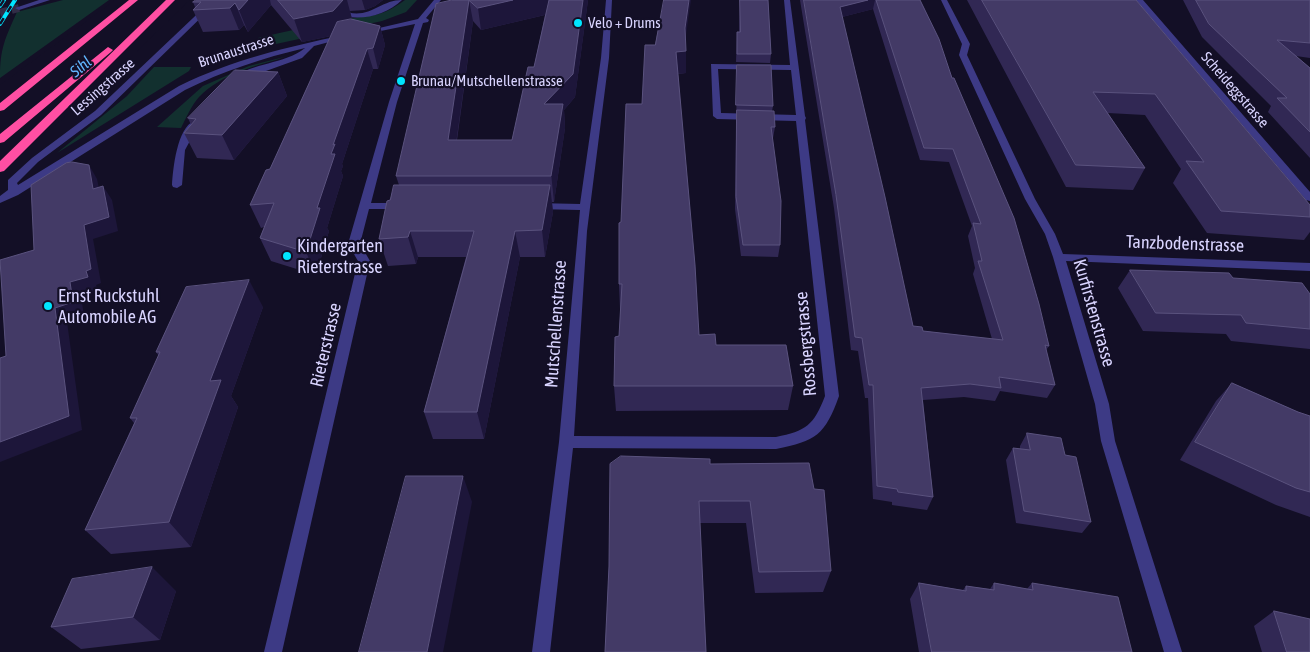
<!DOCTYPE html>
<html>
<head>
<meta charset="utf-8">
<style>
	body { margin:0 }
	canvas { display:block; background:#130f26 }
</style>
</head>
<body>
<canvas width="1310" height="652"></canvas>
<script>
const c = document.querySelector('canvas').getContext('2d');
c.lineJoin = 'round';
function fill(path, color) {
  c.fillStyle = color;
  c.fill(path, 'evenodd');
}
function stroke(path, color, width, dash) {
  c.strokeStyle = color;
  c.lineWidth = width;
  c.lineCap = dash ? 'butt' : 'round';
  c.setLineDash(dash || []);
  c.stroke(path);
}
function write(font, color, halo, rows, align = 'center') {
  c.font = font + ' "Asap Condensed",sans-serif';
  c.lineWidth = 4.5;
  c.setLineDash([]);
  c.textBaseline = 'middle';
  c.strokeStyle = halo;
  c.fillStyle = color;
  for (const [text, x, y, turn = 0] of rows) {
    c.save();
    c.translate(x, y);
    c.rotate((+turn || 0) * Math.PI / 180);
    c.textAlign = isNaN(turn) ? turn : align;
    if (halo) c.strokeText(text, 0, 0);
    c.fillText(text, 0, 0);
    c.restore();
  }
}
fill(new Path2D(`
	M63,0H109L0,78C0,48 5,39 17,12Z
	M405,0H417L406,12L382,21L262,47L258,38C285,32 313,25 341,20C370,14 378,20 405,0Z
	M288,56C257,66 222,73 199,97C191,106 186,118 181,128L157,127L203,86L249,66Z
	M154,67H191L189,71L57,153L127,96Z`), '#12302f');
fill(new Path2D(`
	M115,0H190L97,90L22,153L0,165V85Z`), '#130f26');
stroke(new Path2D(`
	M0,13L19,8`), '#312d47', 8, [8, 4]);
fill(new Path2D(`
	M39,0H50L19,10L15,8Z
	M212,0H219L101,115L38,162L17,183L18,185L179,86C232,60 287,47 344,35L348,37L314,46L302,58L241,80L234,78C252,62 284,65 305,48C263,58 223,71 185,90L18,195L0,203V196L8,190V180L32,158L95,111Z
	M339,0H346L339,7V9C368,23 378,0 402,0C384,17 355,23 332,12L331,6Z
	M434,0H441L426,18L429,20L428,22L423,23L397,102L371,203H402L407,206L402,209H369L360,244L370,261L282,652H264L358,261L348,244L389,102L415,24L366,34L362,32L418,19Z
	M606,0H612L609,58L587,231L574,436L776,437C806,431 814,425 825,396L796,121L717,119L713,116L711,64L790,65L784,0H790L805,116L806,118L805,120L839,396C825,435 816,441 776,449L573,448L550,652H532L559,442L580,210L535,209L530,206L535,203L580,204L601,58ZM718,69L791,70L796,115L721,113Z
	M941,0H947L970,44L967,55L1035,199L1055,234L1063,254L1310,263V271L1066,261L1109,404L1115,441L1182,652H1164L1101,441L1095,404L1053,257L1045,234L1025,199L959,55L962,44Z
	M1136,0H1143L1310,192V201L1306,200Z
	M194,121L199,124L185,150L182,185L177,188L173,187L172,185C173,169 177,128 194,121Z`), '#3d3a85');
fill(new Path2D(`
	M129,0H138L4,110L0,111V103Z
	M166,0H175L4,171L0,172V161Z
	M108,47L113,50L111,52L4,142L0,143V134Z`), '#ff4fa3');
const rail = new Path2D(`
	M0,6L4,0
	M0,24L15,0`);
stroke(rail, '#00e5ff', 4);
stroke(rail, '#130f26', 2.5, [7]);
fill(new Path2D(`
	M196,0H383L375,6L365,10L350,11L352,19L380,26L385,45L378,69H373L342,164L343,166L341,171L343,176L327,228L329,231L316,275L271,261L260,238L264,227L261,228L250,205L270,169L331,36L302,42L271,5L248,32L244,25L239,30L203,32L193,10L195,7L193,2Z
	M452,0H588L575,97L564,110L565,128L554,202H552L553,212L545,257H520L484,439H433L424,412L466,257H418L416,264L388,266L379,239L390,200L399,185L396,176ZM545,15L534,67L512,140H457L473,21L481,30Z
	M740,0H768L771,54L770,63L736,62L737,32H739Z
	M800,0H920L952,78L1049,346L1046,350L1055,385L1047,398L1000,391L995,401L964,397L923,400L933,497L927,510L892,505V502L873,499L868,398H865L858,351L851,350L834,208ZM873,9L920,160L949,162L972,226L968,236L975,268L973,274L992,339L923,331L913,326L842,17Z
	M967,0H1136L1310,205V232L1304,240L1207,233L1173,183L1181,169L1145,115L1108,113L1145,168L1133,190L1066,187Z
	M1183,0H1310V58L1296,56L1310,68V158L1268,112L1271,106L1202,37Z
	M655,45L686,73L678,74L699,335L716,345L793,386L788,410L616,411L614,386L619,336L621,309H620L619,284L621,222L642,104Z
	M737,65L773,106L772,111L775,127L773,138H772L780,245L778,257L741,256L735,209Z
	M278,72L287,96L234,160L197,158L184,133L191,125L188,118Z
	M1130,270L1233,278L1310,294V349L1231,341L1226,334L1143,331L1118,288Z
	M263,307L231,396L238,407L191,547L111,554L85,530L134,423L130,418L159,356L156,352Z
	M1232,383L1298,412L1310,416V517L1276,505L1180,460L1216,401Z
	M1027,433L1065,455L1091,522L1082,533L1016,523L1006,460L1013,448L1020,449V446Z
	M710,464L831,571L823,592L755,593L746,523H700L605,652Z
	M919,583L963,590L966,586L990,589L994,583L1027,589L1032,583L1132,652H919L910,599Z
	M176,591L160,640L81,649L51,627Z
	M1274,611L1310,652H1262L1254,626Z`), '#312854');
fill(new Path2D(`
	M248,0H270L271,5L248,32L239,10Z
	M343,0H347L352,19L340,34L302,42L294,19Z
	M362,0H383L375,6L365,10Z
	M469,0L473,21L453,165L448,140Z
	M513,0H551L553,13L481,30L478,8Z
	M583,0H588L575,97L564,110L565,128L554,202L544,104Z
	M689,0H691L684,49L685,28Z
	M868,0H875L873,9L838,18L840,7Z
	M235,3L244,25L239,30L230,8Z
	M380,26L385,45L378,69L373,48Z
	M367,49L373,69L342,164L343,166L341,171L343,176L327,228L329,231L316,275L306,252L333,145Z
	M686,51V73L676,74V52Z
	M278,72L287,96L234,160L222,135Z
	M89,165L97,179L102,203L93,189Z
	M550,185L553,212L545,257L542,230Z
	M103,186L112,200L118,231L93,239L101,283L96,285L98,291L81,296L84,316L67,322L82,430L0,462V442L55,308L70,282L86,271L84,225Z
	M410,231L418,257L416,264L408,237Z
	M515,231L520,257L484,439L477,412Z
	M249,280L263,307L231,396L238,407L191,547L169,522L210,381Z
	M463,476L472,502L443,652H427Z
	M152,567L176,591L160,640L133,617Z`), '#1d163a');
const building = new Path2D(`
	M196,0H248L239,10L235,3L230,8L193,10L201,2H193Z
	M278,0H343L333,11L294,19Z
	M452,0H469L448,140H512L528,67H534L549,0H583L573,74L544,104H563L551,176H396L436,4Z
	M469,0H513L478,8Z
	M664,0H689L685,28L686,51L676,52L695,265L699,335L715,334L716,345H786L793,386H614L615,337L619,336L622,284H619V223L621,222L626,104H642L645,45H655Z
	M740,0H768L771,54H737V32H740Z
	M804,0H868L840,7L885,197L913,326L922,327L923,331L1003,340L978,261H982L973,223L981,224L953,149L924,148L876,0H920L939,39L952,78H954L1014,218L1039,304L1049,346L1045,345L1055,385L999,377L1001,388L970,384L921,388L933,497L898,492L897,489L877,486L873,385H869L862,338L855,337L836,195Z
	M982,0H1136L1310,205V217L1221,211L1186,161L1204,162L1155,94L1093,92L1145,168L1076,165Z
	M1196,0H1310V43L1277,40L1310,68V132L1277,98H1287L1209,24Z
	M351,19L380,26L373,48L367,49L333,145L335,144L331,154H335L317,208H320L306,252L260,238L274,203L250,205L266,170L270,169L337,22Z
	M737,65H771L773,106L736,105Z
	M235,70L278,72L222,135L184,133L196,119L188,118Z
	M737,110L774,111L775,127H771L781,201L780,245H743L736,197Z
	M72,162L89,165L93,189L103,186L109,217L84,225L91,269L86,271L88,277L70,282L73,302L55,308L69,416L0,442V358L6,356L0,260L34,250L31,185L66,163Z
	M394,185H550L542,230L515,231L477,412H424L474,231H410L408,237L379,239L387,201L390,200Z
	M1130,270L1229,273L1233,278L1302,283L1310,294V329L1246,323L1241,315L1156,313Z
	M249,280L210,381L221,380L169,522L85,530L137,418H130L160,352H156L186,287Z
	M1232,383L1298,412L1310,416V492L1296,488L1195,442Z
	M1027,433L1061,438L1065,455L1076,457L1091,522L1024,511L1013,448L1030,450Z
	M621,456L710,459V464L809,463L814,489L824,490L831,571L759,572L750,501H699L706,652H605L609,566L610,464Z
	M406,476H463L427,652H359Z
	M152,567L133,617L51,627L72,579Z
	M919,583L966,591V586L994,590V583L1033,590L1032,583L1118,597L1132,652H932Z
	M1274,611L1310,619V652H1287Z`);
fill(building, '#433a66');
stroke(building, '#5a527e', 1);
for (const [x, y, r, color] of [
	[578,23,5,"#00e5ff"],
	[401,81,5,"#00e5ff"],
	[287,256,5,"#00e5ff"],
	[48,306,5,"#00e5ff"]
]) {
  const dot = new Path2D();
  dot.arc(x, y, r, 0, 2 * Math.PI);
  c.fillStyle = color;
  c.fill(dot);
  stroke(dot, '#130f26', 2);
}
write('15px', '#d9d4ff', '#130f26', [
	["Velo + Drums",588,23],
	["Brunau/Mutschellenstrasse",411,81]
], 'left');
write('15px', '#d9d4ff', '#130f26', [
	["Brunaustrasse",236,51,-18],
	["Lessingstrasse",103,87,-41],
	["Scheideggstrasse",1235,90,49]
]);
write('italic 16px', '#62b6ff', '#130f26', [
	["Sihl",81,67,-39]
]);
write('18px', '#d9d4ff', '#130f26', [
	["Tanzbodenstrasse",1185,244,2],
	["Kurfirstenstrasse",1094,313,74],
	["Mutschellenstrasse",556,324,-86],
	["Rossbergstrasse",806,344,-95],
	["Rieterstrasse",326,345,-77]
]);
write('18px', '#d9d4ff', '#130f26', [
	["Kindergarten",297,246],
	["Rieterstrasse",297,267],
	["Ernst Ruckstuhl",58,296],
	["Automobile AG",58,317]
], 'left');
</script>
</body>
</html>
